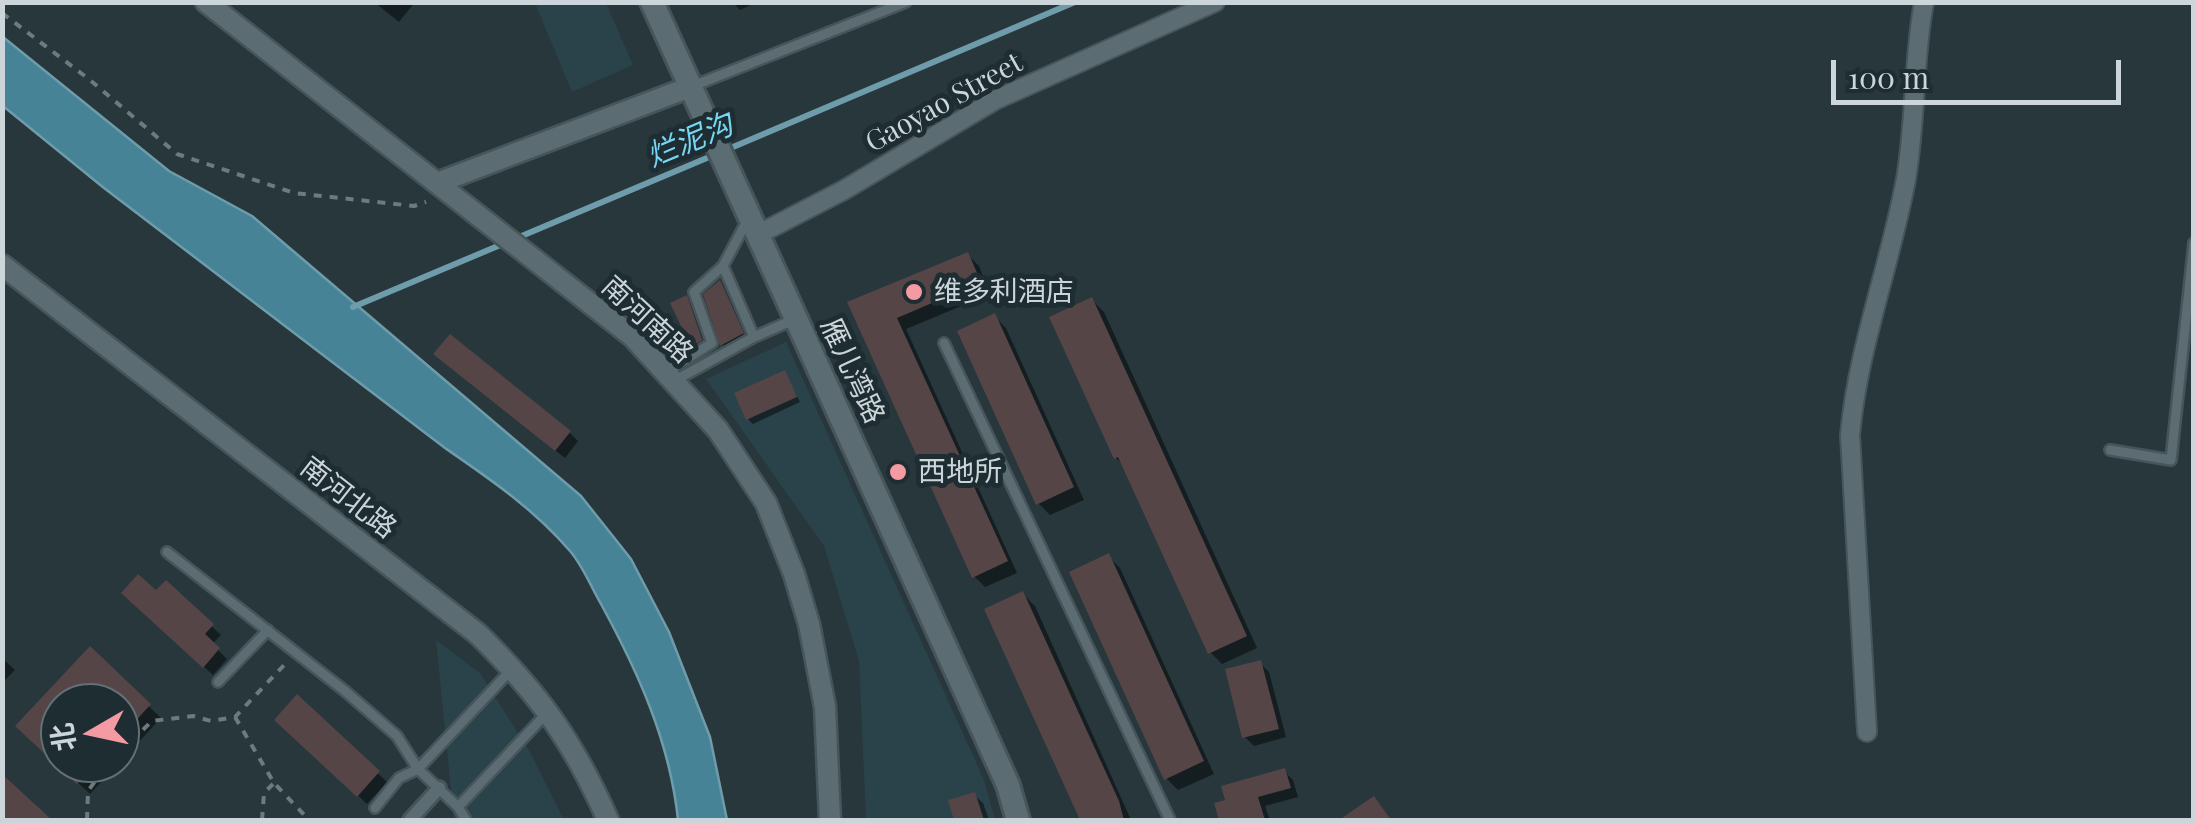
<!DOCTYPE html>
<html>
<head>
<meta charset="utf-8">
<style>
	body { margin:0 }
	#map { position:relative; width:2196px; height:823px; overflow:hidden; background:#27373c; font-family:"Playfair Display","Noto Sans SC",serif }
	canvas { display:block }
	.frame { position:absolute; inset:0; border:5px solid #ccd5d9; pointer-events:none }
	.north { position:absolute; left:40px; top:683px; width:100px; height:100px; box-sizing:border-box; background:#1d2d32; border:2px solid #637075; border-radius:50%; rotate:261deg; font-size:28px; font-weight:700; line-height:40px; text-align:center; color:#ccd5d9 }
	.north::after { content:''; display:block; margin:auto; width:35px; height:45px; background:#f49aa3; clip-path:polygon(50% 0,100% 100%,50% 72%,0 100%) }
	.scale { position:absolute; left:1831px; top:60px; width:290px; height:45px; box-sizing:border-box; border:5px solid #ccd5d9; border-top:0; padding-left:12px; font-size:30px; line-height:35px; white-space:nowrap; color:#ccd5d9; -webkit-text-stroke:8px #1d2d32; paint-order:stroke }
</style>
</head>
<body>
<div id="map">
<canvas width="2196" height="823"></canvas>
<div class="frame"></div>
<div class="north">北</div>
<div class="scale">100 m</div>
</div>
<script>
const c = document.querySelector('canvas').getContext('2d');
c.lineJoin = 'round';
function fill(path, color) {
  c.fillStyle = color;
  c.fill(path, 'evenodd');
}
function stroke(path, color, width, dash) {
  c.strokeStyle = color;
  c.lineWidth = width;
  c.lineCap = dash ? 'butt' : 'round';
  c.setLineDash(dash || []);
  c.stroke(path);
}
function write(font, color, halo, rows, align = 'center') {
  c.font = font + ' "Playfair Display","Noto Sans SC",serif';
  c.lineWidth = 10;
  c.setLineDash([]);
  c.textBaseline = 'middle';
  c.strokeStyle = halo;
  c.fillStyle = color;
  for (const [text, x, y, turn = 0] of rows) {
    c.save();
    c.translate(x, y);
    c.rotate((+turn || 0) * Math.PI / 180);
    c.textAlign = isNaN(turn) ? turn : align;
    if (halo) c.strokeText(text, 0, 0);
    c.fillText(text, 0, 0);
    c.restore();
  }
}
fill(new Path2D(`
	M535,3H606L633,65L572,92Z
	M786,342L984,780L995,820H866L859,661L824,546L706,379Z
	M436,640L480,673L529,750L564,820H454Z`), '#2a424a');
const water = new Path2D(`
	M3,37L169,171L252,216L581,496L631,559L669,632L710,737L727,820H678C670,742 638,672 601,604C591,587 583,566 570,551C534,509 490,479 445,448L104,188L3,106Z`);
fill(water, '#468397');
stroke(water, '#6e9cab', 2.5);
fill(new Path2D(`
	M374,2H415L399,22Z
	M732,2H757L740,10Z
	M968,255L979,266L990,294L906,329L1017,573L985,587L974,576L850,303Z
	M722,285L744,336L724,346L722,344Z
	M1092,300L1104,312L1257,648L1222,664L1210,652L1126,467L1116,458Z
	M994,316L1006,328L1084,500L1050,515L1038,503Z
	M445,363L569,432L578,441L565,458Z
	M784,373L800,402L753,424L748,419Z
	M1108,556L1120,568L1214,774L1178,790L1166,778Z
	M166,584L221,635L212,644L227,659L213,675L133,602L157,594Z
	M1023,594L1035,606L1131,820H1083L987,610Z
	M90,650L161,718L120,762V703H60V763H119L90,794L18,726Z
	M2,658L15,670L2,683Z
	M1260,663L1269,672L1286,737L1254,746L1245,737Z
	M298,698L387,782L367,804L278,719Z
	M1284,771L1293,780L1298,797L1265,806L1270,820H1221L1217,805Z
	M974,795L983,803L989,820H957L951,802Z`), '#0007');
stroke(new Path2D(`
	M726,150L1075,2
	M353,307L714,155`), '#6e9cab', 6);
fill(new Path2D(`
	M968,252L981,282L897,318L1008,561L972,578L847,302Z
	M720,280L744,333L720,346L703,294Z
	M687,295L702,340L691,347L670,303Z
	M1092,297L1247,636L1208,654L1118,457L1114,459L1049,317Z
	M995,313L1074,487L1036,505L957,331Z
	M450,334L571,431L555,451L433,354Z
	M785,370L797,397L746,420L734,393Z
	M1109,553L1204,761L1164,780L1069,572Z
	M138,574L156,590L166,580L214,624L205,634L220,648L203,668L121,593Z
	M1023,591L1119,801L1124,820H1080L984,609Z
	M90,646L151,704L120,738V703H60V763H96L77,784L15,726Z
	M1261,660L1279,729L1242,738L1225,669Z
	M297,694L380,771L357,797L274,720Z
	M1285,768L1291,788L1258,797L1265,820H1219L1214,803L1225,800L1221,786Z
	M2,774L52,820H2Z
	M975,792L984,820H954L948,800Z
	M1374,796L1391,820H1339Z`), '#564547');
const service = new Path2D(`
	M693,86L906,2
	M723,266L748,219
	M754,337L793,320
	M944,343L1170,820
	M666,372L712,343L694,292L723,266L754,337L674,381
	M2110,450L2171,460L2194,243
	M167,552L345,691L397,736L418,769L458,807L466,820
	M218,682L268,630
	M458,807L546,714
	M375,808L399,778L418,769L511,670`);
const pedestrian = new Path2D(`
	M410,820L439,788`);
const minor = new Path2D(`
	M757,235L844,190L995,100L1215,2
	M1867,732L1850,435C1858,347 1890,266 1906,179C1916,121 1913,61 1924,2`);
const tertiary = new Path2D(`
	M206,2L633,337L718,430L766,503L794,574L809,624L825,707L830,820
	M437,183L690,87
	M2,265L478,634C539,694 573,741 608,820`);
const secondary = new Path2D(`
	M652,2L1008,785L1018,820`);
stroke(service, '#47555a', 14);
stroke(pedestrian, '#47555a', 18);
stroke(minor, '#47555a', 22);
stroke(tertiary, '#47555a', 25);
stroke(secondary, '#47555a', 28);
stroke(new Path2D(`
	M2,13L90,80L177,154L294,193L414,206L426,202
	M235,717L274,783L309,820
	M120,752L152,721L193,716L211,721L235,717L286,663
	M87,820L88,791L108,763
	M262,820L264,793L273,784`), '#6d7a7f', 4, [8, 8]);
stroke(service, '#5b6d73', 9);
stroke(pedestrian, '#5b6d73', 12);
stroke(minor, '#5b6d73', 18);
stroke(tertiary, '#5b6d73', 20);
stroke(secondary, '#5b6d73', 22);
for (const [x, y, r, color] of [
	[914,292,10,"#f49aa3"],
	[898,472,10,"#f49aa3"]
]) {
  const dot = new Path2D();
  dot.arc(x, y, r, 0, 2 * Math.PI);
  c.fillStyle = color;
  c.fill(dot);
  stroke(dot, '#1d2d32', 4);
}
write('28px', '#ccd5d9', '#1d2d32', [
	["Gaoyao Street",944,103,-29],
	["南河南路",647,320,43],
	["雁儿湾路",852,371,65],
	["南河北路",348,498,38]
]);
write('28px', '#ccd5d9', '#1d2d32', [
	["维多利酒店",934,292],
	["西地所",918,472]
], 'left');
write('italic 30px', '#77d6f5', '#1d2d32', [
	["烂泥沟",690,141,-23]
]);
</script>
</body>
</html>
